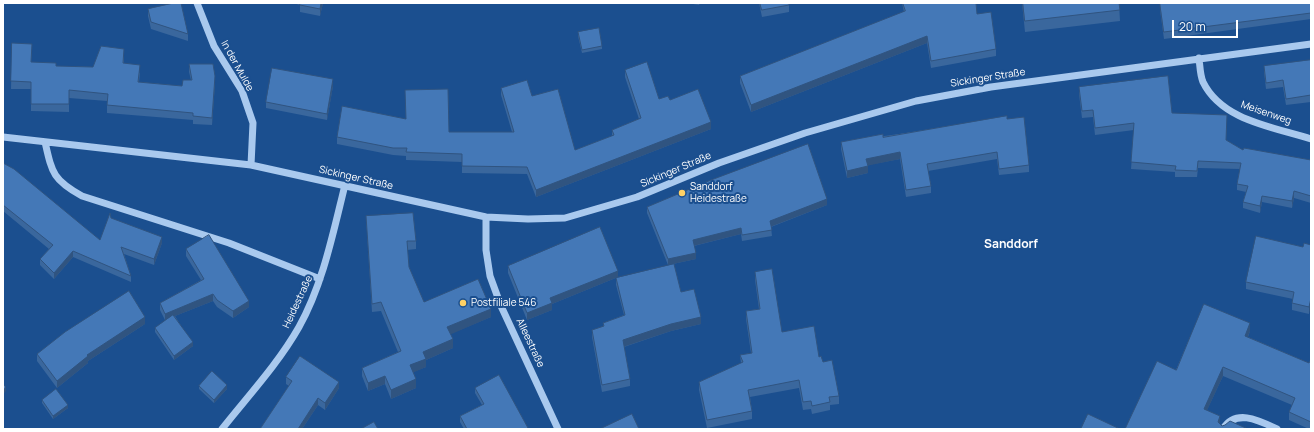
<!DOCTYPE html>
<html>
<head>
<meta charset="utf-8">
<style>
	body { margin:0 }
	#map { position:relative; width:1314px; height:432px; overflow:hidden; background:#1b4f8f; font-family:Manrope,sans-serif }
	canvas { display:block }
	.frame { position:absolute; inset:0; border:4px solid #fff; pointer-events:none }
	.scale { position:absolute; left:1172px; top:20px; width:66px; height:18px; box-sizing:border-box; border:2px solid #fff; border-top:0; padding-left:5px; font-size:12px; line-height:14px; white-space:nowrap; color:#fff; -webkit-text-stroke:3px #1b4f8f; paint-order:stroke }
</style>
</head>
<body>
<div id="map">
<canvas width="1314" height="432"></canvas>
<div class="frame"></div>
<div class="scale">20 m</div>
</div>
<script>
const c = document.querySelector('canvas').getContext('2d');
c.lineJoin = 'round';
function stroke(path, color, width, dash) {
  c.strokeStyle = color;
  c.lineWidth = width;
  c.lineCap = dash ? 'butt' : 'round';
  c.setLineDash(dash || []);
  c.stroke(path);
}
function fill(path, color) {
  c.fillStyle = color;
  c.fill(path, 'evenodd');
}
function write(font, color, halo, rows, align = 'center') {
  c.font = font + ' Manrope,sans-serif';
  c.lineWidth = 4;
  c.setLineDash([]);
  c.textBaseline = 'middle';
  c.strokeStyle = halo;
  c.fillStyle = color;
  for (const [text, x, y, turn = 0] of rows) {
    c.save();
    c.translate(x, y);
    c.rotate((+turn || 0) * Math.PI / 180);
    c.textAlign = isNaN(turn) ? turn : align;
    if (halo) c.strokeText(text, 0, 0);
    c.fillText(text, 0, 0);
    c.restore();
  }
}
stroke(new Path2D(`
	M197,3L214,46L242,91L253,123L251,165
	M1199,58C1200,66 1200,75 1203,82C1222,121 1274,127 1311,139
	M3,137L251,165L486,217L528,219L565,218L637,197L719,163L805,133L916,101L991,87L1311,44
	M45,142C52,173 53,180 82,196L229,243L320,279
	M486,217V250L490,276L501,306L558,429
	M222,429C248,396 278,364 299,327C323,284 333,233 345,185
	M1223,429C1236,408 1260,421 1277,429`), '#a9c9ee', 7);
fill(new Path2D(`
	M293,3H323L320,16L300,12V5Z
	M687,3H700L699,5Z
	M759,3H789V12L762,17Z
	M902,3H976L977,14L996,49V56L931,68L927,43L751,112L740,83V76L904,12Z
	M1022,3H1119L1120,21L1025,32Z
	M1160,3H1311V19L1164,39L1160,10Z
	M148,9L188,34V41L151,29L148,16Z
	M578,32L602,46V49L582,53L578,36Z
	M12,43L31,62L56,66L93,67L124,56V63L140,73L139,82L182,86L191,80L189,72V64L215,83L212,125L193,124V120L107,113V101L69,98V112L31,111V89H11Z
	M1311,60V102L1286,105L1283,87L1266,89L1264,72V66Z
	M625,70L659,99L670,100L711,129L536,197L527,174L462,173V162L406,160V156L393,155L337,144V137L449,132H512L501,95V88L532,96L575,150L612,136V130L639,119L625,77Z
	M333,86L327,120L266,108V102Z
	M1079,87L1172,113L1226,140L1243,150L1311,160V203L1294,198L1292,208L1262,202L1260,213L1243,208V202L1246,192L1237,190V184L1240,169L1198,168L1197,177H1175V172L1131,169L1134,130L1095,135L1093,117L1082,118L1079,94Z
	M1007,119L1029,165V172L999,175L997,159L928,171L931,186V193L906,197L900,159L868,165V173L847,178L841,149V142Z
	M3,163L100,240L111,218L162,243L154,265L124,254L131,276V282L73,257L54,279L40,265V259L49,249L3,211Z
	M827,205L771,227L772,236L742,241L741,234L694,246L696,259L668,265L647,213V207Z
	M366,216L416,241V249L407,250L409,267L424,302L491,317L450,334L453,348L426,360V367L413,372L416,388L391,399L385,384L368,391L362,376V368L398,352L381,311L372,312Z
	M1311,245L1309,314L1292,310V303L1293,299L1246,289V282L1303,247Z
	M186,249L249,307L233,318L217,307L213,301L175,316L193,346L174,360L155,332V328L166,320H165L160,310V303L201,280L186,256Z
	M508,266L618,277L552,304V310L527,320L508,273Z
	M755,272L782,332L819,357L823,362L839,396V404L830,405V410L812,414L811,409L803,410L799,388L750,397L752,411V419L707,428L699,390V382L741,363L740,355L751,353L746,319V311L759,309L755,280Z
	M616,278L681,292L701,324L671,331L624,347L630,379V386L602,392L592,337V330L603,327V323L624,315L616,285Z
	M145,324L88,361V363L57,388L37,361V354Z
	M1250,331L1248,337L1309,363L1311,359V429H1309L1289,420V412L1292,405L1223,376L1207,410L1222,426L1125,429L1176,370Z
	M286,377L339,388L325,410L318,405L302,429H260L289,386L286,384Z
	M199,386L227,389L214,403L199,389Z
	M475,388L528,429H464L460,422V416L482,405L475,393Z
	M42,400L68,408L53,419L42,403Z`), '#3a679d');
fill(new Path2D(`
	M321,3H323L320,16V9Z
	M927,36V43L751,112V105Z
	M215,76V83L212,125V118Z
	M333,79V86L327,120V114Z
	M711,122V129L536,197V190Z
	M900,152V159L866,166V159Z
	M868,166V173L847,178V171Z
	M1294,191V198L1292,208V201Z
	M1262,196V202L1260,213V206Z
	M827,199V205L770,227V221Z
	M741,228V234L693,246V240Z
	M162,237V243L154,265V259Z
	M73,251V257L54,279V273Z
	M696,253V259L668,265V259Z
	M618,271V277L552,304V310L527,320V313L550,298Z
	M213,294V301L165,320V314Z
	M1311,298V305L1309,314V307Z
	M249,301V307L233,318V311Z
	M491,309V317L447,336V327Z
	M145,317V324L88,361V363L57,388V381L87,355Z
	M701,317V324L671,331L623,347V340L671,324Z
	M1250,323V331L1245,344V336Z
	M453,339V348L426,360V367L410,374V365L423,352Z
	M193,342V346L174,360V356Z
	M1223,367V376L1204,417V409Z
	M385,376V384L368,391V383Z
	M416,379V388L391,399V390Z
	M339,382V388L325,410V403Z
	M227,385V389L214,403V400Z
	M6,387V391L3,395V391Z
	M318,398V405L302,429H298Z
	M68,405V408L53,419V416Z
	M1220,416V424L1218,422Z`), '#305480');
const building = new Path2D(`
	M174,3H181L188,34L151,22L148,9Z
	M300,3H321L320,9L300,5Z
	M760,3H789V5L762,10Z
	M903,3H976L977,14L991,12L996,49L931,61L927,36L751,105L740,76L905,11Z
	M1023,3H1119L1120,10L1025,21Z
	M1160,3H1311V13L1164,32Z
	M599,28L602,46L582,50L578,32Z
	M12,43L32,44L31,62L56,63V66L93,67L101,46L124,49L123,63L140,65L138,82L182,86L183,80H192L189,64H213L215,76L212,118L193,116V113L107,105L108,94L69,90V104H31V82L11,81Z
	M1311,60V95L1286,99L1283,80L1266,83L1264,66Z
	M647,62L659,99L668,96L670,100L698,89L711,122L536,190L527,167L462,166V154L406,152L407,148H393L337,137L342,106L406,119L405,90L448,89L449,132H514L501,88L527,80L532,96L558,89L575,150L614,135L612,130L641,118L625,70Z
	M272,68L333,79L327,114L266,102Z
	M1168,76L1172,113L1227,115L1226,140L1243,150L1244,148L1311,160V196L1294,191L1292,201L1262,196L1260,206L1243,202L1248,186L1237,184L1241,163L1198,161L1197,171L1175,170L1176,166L1131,162L1134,123L1095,128L1093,110L1082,111L1079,87Z
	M1007,116V119L1024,117L1029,165L999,169L997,152L927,164L931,186L906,190L900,152L866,159L868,166L847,171L841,142L883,134V137Z
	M808,144L827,199L770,221L772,230L742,235L741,228L693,240L696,253L668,259L647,207L711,180Z
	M3,163L14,169L100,240L110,213L111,218L162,237L154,259L121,247L131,276L73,251L54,273L40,259L53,245L3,205Z
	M413,213L416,241H407L409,267L424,302L478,279L491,309L447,327L453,339L423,352L426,359L410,365L416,379L391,390L385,376L368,383L362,368L401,351L381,302L372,304L366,216Z
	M600,227L618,271L550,298L552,303L527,313L508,266Z
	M209,235L249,301L233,311L217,300L213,294L165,314L160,303L204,279L186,249Z
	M1256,236L1303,247L1304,243L1311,245V298L1309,307L1292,303L1294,292L1246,282Z
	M674,264L681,292L694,289L701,317L671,324L623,340L630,379L602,385L592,330L604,326L603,323L625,315L616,278Z
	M772,269L782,332L814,326L819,357L821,356L823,362L832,360L839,396L829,397L830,402L812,406L811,401L803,402L799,380L748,390L752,411L707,420L699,382L743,362L740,355L752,353L746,311L760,309L755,272Z
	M129,291L145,317L87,355L88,356L57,381L37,354L65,332Z
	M1204,304L1250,323L1245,336L1309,363L1311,359V422L1289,412L1295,398L1223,367L1204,409L1220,416L1218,422L1222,426L1225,425L1230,421L1248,429H1125L1157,361L1176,370Z
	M173,315L193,342L174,356L155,328Z
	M300,356L339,382L325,403L318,398L298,429H260L292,381L286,377Z
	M212,371L227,385L214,400L199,386Z
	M499,375L528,428L525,429H467L460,416L484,404L475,388Z
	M3,384L6,387L3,391Z
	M56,389L68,405L53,416L42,400Z
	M632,414L639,429H600Z
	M1088,414L1120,429H1081Z
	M374,422L378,429H361Z`);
fill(building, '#4478b7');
stroke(building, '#305480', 1);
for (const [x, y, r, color] of [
	[682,193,4,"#ffd166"],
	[463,303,4,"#ffd166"]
]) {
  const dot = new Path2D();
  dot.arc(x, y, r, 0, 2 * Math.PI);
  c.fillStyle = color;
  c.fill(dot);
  stroke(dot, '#1b4f8f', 1.5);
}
write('10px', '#fff', '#1b4f8f', [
	["In der Mulde",237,66,61],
	["Sickinger Straße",988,78,-9],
	["Meisenweg",1266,113,19],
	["Sickinger Straße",676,170,-23],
	["Sickinger Straße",356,178,13],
	["Heidestraße",298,302,-65],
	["Alleestraße",530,343,65]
]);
write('10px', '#fff', '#1b4f8f', [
	["Sanddorf",690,187],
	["Heidestraße",690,199],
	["Postfiliale 546",471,303]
], 'left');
write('bold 12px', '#fff', '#1b4f8f', [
	["Sanddorf",1011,245]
]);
</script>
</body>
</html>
